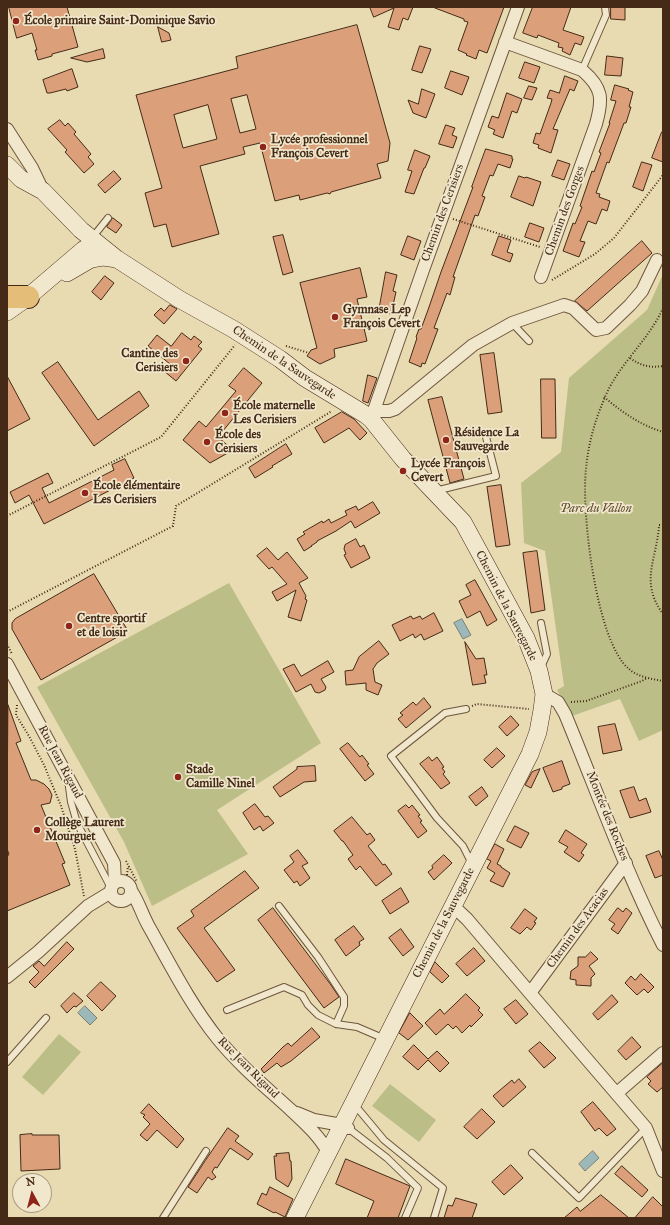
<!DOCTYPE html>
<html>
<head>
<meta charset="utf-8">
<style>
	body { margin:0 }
	#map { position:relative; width:670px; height:1225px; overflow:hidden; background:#e8dab1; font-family:"IM FELL Great Primer",serif }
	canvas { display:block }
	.frame { position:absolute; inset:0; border:8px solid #442a17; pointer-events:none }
	.north { position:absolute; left:12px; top:1173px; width:40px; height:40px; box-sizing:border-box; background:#f0e7cc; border:1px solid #ab9b84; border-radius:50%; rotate:353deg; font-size:11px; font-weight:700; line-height:16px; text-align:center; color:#442a17 }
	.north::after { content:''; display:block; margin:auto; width:14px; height:18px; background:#8f2418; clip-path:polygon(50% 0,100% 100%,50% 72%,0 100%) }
</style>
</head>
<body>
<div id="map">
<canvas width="670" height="1225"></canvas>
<div class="frame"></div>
<div class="north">N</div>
</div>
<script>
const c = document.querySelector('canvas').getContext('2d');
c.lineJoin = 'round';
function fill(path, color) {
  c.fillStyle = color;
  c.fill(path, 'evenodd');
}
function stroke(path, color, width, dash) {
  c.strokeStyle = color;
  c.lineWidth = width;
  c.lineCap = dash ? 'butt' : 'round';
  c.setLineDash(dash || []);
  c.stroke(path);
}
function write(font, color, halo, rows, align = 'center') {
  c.font = font + ' "IM FELL Great Primer",serif';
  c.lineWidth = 3.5;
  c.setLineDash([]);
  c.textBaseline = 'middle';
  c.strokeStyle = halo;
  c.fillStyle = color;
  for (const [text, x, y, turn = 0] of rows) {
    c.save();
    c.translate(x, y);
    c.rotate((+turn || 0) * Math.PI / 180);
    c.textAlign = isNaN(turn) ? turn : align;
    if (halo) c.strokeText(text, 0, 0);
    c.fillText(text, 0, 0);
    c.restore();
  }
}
fill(new Path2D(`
	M663,274V730L639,741L620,699L572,716L557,690L564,686L545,551L524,543L521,483L561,452L569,378L647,310Z
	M229,583L321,743L217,810L248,854L152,906L124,842L37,687Z
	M59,1034L81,1052L43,1095L22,1077Z
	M390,1084L436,1120L419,1142L372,1106Z`), '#bcbe88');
const water = new Path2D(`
	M462,619L471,635L463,639L454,623Z
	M85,1006L97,1018L90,1025L78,1013Z
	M593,1151L599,1158L585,1171L579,1164Z`);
fill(water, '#9cb8b8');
stroke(water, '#797f78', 1);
const building = new Path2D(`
	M9,7H67L78,47L52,54V56L38,60L35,50H37L32,33L17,38Z
	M370,7H413L408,20L403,18L399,30L388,27L394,8L374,17Z
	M436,7H504L487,53L479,50L476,59L466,55L467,54L458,50L468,22L464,21V19L435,8Z
	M533,7H571L563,30L584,37L581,45L575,43L570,55L562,51L563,48L558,47L559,43L538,35L537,38L523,33Z
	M611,7H625V20L611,19Z
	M357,25L390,143L388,161L377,164L381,178L331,192L330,194L327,193L300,200L299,195L275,201L260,143L243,147L245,154L200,166L219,234L172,247L166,224L154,227L145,193L162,188L136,95L238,68L236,57ZM247,95L256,129L240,133L231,99ZM208,105L217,139L183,148L174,115Z
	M158,27L169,33L171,40L162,42Z
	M420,46L431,49L422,73L412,70Z
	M103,49L105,58L87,62L71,58Z
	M607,56L623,58L621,76L605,75Z
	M525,62L540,67L534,83L519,78Z
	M72,69L78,87L67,91L66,89L50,93H47L43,80Z
	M451,71L469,77L462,95L445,88Z
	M565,76L578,81L574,91L570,89L553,129L558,130L551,153L538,148L539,145L533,143L536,133L540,134L551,103L552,99L547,98L550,90L559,93Z
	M615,85L629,89L628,90L633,92L629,107H631L626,123H624L609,163L607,162L596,193L600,194L599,197L610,201L607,211L602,209L596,224L588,221L580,241L585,242L579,257L563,251L573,223L575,224L582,207L580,206L592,171L594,172L601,153L599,152L610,123H609L616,101L611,100Z
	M529,86L537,88L532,100L524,98Z
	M422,89L435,94L426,118L413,113L408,100L418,104Z
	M507,93L522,99L517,113L512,111L503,138L493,134L495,130L488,127L492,116L498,118Z
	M60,120L65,126L68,123L76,132L74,134L91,154L88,157L94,164L84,173L65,152L67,150L48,129Z
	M446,125L455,128L452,135L457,137L453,148L439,144Z
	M662,132H663V162L652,158Z
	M486,149L512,156V159H513L510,168L498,164L493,176L490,175L482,196L485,197L478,216L475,215L453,277H455L450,295L447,293L434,328L438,329L425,364L422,363L421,367L409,362L417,338L416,337L419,329H421L428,310L441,272L473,187H472Z
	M415,150L430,156L425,168H424L414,194L405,192L412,171L408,170Z
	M558,160L570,164L564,180L552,176Z
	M642,162L652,165L643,191L633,187Z
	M114,171L121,179L105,193L98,185Z
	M519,176L525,178L526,177L541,182L533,206L511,197Z
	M113,218L122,225L116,233L107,227Z
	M530,223L544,228L539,242L525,237Z
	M283,235L293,272L283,275L273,237Z
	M408,236L421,241L414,260L401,255Z
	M499,236L511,240L507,252L513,254L510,262L492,255Z
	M642,241L652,253L587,311L575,301Z
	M360,268L367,297L357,299L367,341L334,349L335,357L320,364L307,356L311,350L317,348L300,283Z
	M386,272L397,275L393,291L396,292L391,314L379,311Z
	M105,276L114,283L101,300L92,292Z
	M170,305L177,309L164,324L154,315L161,308L164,311Z
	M182,333L191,340L194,336L202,342L198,346L202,349L176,381L164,371L170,364L148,346L157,335L171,346Z
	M494,353L502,412L488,414L480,355Z
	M58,362L98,420L139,391L149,406L94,446L42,373Z
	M244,368L262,383L218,437L233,450L210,463L183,440L199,421L206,427L236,391L229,386Z
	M368,375L377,378L368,403L363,401Z
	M7,376L30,419L7,431Z
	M541,379H555L556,438H542Z
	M442,397L464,479L450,483L428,400Z
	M342,412L354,419L367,433L360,440L349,428L324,443L315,428Z
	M286,444L292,454L272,466L273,467L255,478L249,468Z
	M125,459L134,478L44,524L29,495L15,503L10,492L48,473L53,483L42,488L49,503L114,470L112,465Z
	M501,485L510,545L496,547L487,487Z
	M373,502L380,513L355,528L351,521L336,531L317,541V542L311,546H312L304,551L297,539L305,534L303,532L322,521L323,523L329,519L331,523L347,515L345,511L356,506L358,510Z
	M356,539L360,547L364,545L370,558L351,568L344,555L346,554L344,549L345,545Z
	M267,548L278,560L287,552L308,578L299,583L306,596L305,599L307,600L301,621L288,617L296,590L277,601L272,592L287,584L272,567L269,569L257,556Z
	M537,551L545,610L531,613L523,553Z
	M94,574L128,631L41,680L12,629V623L15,619Z
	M475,580L497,620L487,626L480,611L467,618L459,601L471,595L466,585Z
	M434,613L443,631L424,640L421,634L415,638L413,634L400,641L392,625L411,616L413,619L420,616L422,619Z
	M379,641L389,654L377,663L373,669L375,682L382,685L378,695L366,690V683L346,685L345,671L353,670L359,657Z
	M465,642L476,659L484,658L487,675H484L486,683L473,685Z
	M328,661L334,672L321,679L326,687L325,690L319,693L315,692L311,684L296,692L283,669L294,664L301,676Z
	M424,698L431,707L406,728L398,719L403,715L400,713L413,702L416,705Z
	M8,705L21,741L16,743L31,780H36L44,784L49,789L52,795L50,803L41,805L65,863L62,864L70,885L7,911V857L9,854L7,849Z
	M511,716L519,725L507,736L499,727Z
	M615,724L622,750L603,754L598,727Z
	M348,743L360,757L362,755L369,764L367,765L374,774L365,781L340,749Z
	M497,748L505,756L492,768L484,760Z
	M429,757L432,761L437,757L444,767L442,768L445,772L443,774L450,783L441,789L420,764Z
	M562,761L570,784L562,787V789L553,792L543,768Z
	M315,766L316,781L304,782L280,797L273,787L297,769V767Z
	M540,769L531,788L525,785L532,772Z
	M482,787L488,796L476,806L469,797Z
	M634,787L639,801L646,798L651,812L630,818L620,791Z
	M255,804L265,817L268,816L274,823L263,831L260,826L254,830L243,813Z
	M406,805L409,808L412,805L420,815L418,816L422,821L420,822L427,831L418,838L398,811Z
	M352,817L367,835L370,833L375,840L368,846L383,865L385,864L392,874L376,886L360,866L356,870L348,859L353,855L343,841H342L334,831Z
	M515,826L529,833L521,848L507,841Z
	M566,830L587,844L581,853L584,855L579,862L564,852L568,847L559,842Z
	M495,844L504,849L497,864L501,866V867L510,873L503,887L490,881L495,873L487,868L491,861L487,859Z
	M298,850L308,863L302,866L310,878L300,886L297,881L294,883L284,870L294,862L290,856Z
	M659,851L663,860V875L655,878L646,856Z
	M444,855L452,863L434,880L428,872L433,868L432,866Z
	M245,871L259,888L204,928L235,970L217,982L177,928L194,916L191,911Z
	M401,888L409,902L390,914L382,901Z
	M273,908L331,985L339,997L324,1008L258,920Z
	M618,908L623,912L626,908L632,913L618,934L611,929L615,924L609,920Z
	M525,909L537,918L534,922L536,923L531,930L527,927L520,934L511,928Z
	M354,926L364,939L359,942L360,945L346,956L335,940Z
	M401,929L414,947L403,956L389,938Z
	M67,942L74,949L35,988L29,982L39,972L33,966L39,961L44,966Z
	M474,948L485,961L467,976L456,964Z
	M591,952L598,959L589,966L595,974L591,978V986L576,985V980L570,979L571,971L578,966V957H585Z
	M435,962L449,976L442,983L430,972Z
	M641,974L654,987L648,993L644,989L637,995L625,983L631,976L635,980Z
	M101,982L116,996L102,1011L87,996Z
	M74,993L83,1001L76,1007L74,1006L67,1013L61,1006Z
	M466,994L480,1008L478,1010L483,1015L471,1027L470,1025L462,1033L456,1026L453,1029L448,1024L436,1035L425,1023L440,1009L444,1014Z
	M612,995L618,1002L598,1020L593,1014Z
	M516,1000L528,1014L516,1024L504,1009Z
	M410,1013L423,1026L408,1040L399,1033Z
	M312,1028L320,1037L291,1061L281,1067L277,1063L264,1073L261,1069L283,1047L288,1043L291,1046Z
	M632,1037L641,1047L626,1060L618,1051Z
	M540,1042L556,1058L544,1068L529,1051Z
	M414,1045L428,1059L437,1051L449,1063L440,1072L428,1060L418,1070L403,1057Z
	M663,1063V1087L657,1092L648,1084L651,1081L647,1077Z
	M519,1079L526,1087L503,1107L493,1096L512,1080L514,1083Z
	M593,1102L616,1129L607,1136L599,1128L595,1131L581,1112Z
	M149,1104L184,1139L177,1148L157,1130L147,1141L140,1135L150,1124L143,1117L145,1115L141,1113Z
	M482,1109L495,1122L477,1139L464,1127Z
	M228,1128L239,1136L235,1141L253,1154L248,1160L230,1148L217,1168L215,1167L212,1172L216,1177L212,1180L208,1177L197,1193L188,1187L205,1161Z
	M32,1134V1135H59L60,1169L21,1171L20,1135Z
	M289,1153L290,1161H291L292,1179L288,1187L276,1179L274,1156H277L276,1154Z
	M346,1159L410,1186L398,1218H367L374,1201L336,1184Z
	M511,1165L523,1178L504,1195L492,1182Z
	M622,1166L648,1190L642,1197L615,1174Z
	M270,1187L293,1199L285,1217L275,1212L274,1213L257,1204L262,1193L266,1195Z
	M601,1195L629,1218H564L577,1207L580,1211Z
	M653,1197L663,1207V1218H635Z
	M456,1198L477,1204L472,1218H444L448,1205L452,1206Z`);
fill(building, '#dba07a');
stroke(building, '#442a17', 1);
const lane = new Path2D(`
	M582,70L606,15L605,7
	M92,238L108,218
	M512,323L529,341
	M435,491L496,476L485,433
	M541,667L547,654L541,623
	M466,709L445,713L391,756L437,818L463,846L471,862
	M69,787L71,802L77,823L111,888
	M279,906L318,957L344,997V1006L336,1024
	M227,1010L284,987L302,995L308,1005L318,1015L336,1024L357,1027L385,1039
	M7,1062L46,1018
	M352,1107L359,1110L384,1140L443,1188L434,1218
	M348,1128L387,1158L418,1188L405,1218
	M532,1153L579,1198L646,1128
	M163,1218L206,1151`);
const street = new Path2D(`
	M505,42L582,70C603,88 603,99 596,124L541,277
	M7,129L32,168L43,191
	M374,411H389L395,409L473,345L512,323L564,305L573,308L596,330L606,328L630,305L642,291L657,260
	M371,419L423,270L518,7
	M7,664L114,863L115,883
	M544,694L558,702L565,714C597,791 625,871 663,945
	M111 891a10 10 0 1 1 20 0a10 10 0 1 1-20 0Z
	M132,892C139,903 142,914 148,925C170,964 190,1004 218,1039C240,1066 267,1088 292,1111C306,1124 319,1136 328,1152
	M453,906L467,919L530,993L646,1128L663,1171
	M7,977L38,952L88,906L111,892
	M530,993L626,863
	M617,1093L663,1053
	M297,1113L314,1120L342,1125L348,1128`);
const secondary = new Path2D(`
	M7,165L21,179L43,191L81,230L117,259L179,299L233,329L280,359L305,378L366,415L371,419L403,459L463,522L526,638L539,671L544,694L542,710L538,732L530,754C451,908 373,1063 295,1218
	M67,273L91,259L103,257L117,259
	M7,312L28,297L83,250L95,242`);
const highway = new Path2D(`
	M7,297H28`);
stroke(lane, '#6d563e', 8);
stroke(street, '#6d563e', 14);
stroke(secondary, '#442a17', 18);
stroke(highway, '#442a17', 24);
stroke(new Path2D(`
	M453,219L540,247
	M552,280L595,254L614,238L663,175
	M663,308C648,342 616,366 603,402C594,423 588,446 586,469C581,511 596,642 629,669C638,677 652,679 663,681
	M286,346L309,353
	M630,358C641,366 650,368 663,366
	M604,397C622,412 640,425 663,432
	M7,516L161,437L235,345
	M663,525H659C657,560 639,581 663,614
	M7,612L173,526L176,506L332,411
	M7,644L12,654
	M571,702L586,701L642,681L647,678
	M17,705L16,715L29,736L44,765L61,806L75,849L84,896
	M472,706L477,704L529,709
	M126,861L137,882
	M127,875L128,866`), '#442a17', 2, [1, 2]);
stroke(lane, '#f0e7cc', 6);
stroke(street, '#f0e7cc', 12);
stroke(secondary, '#f0e7cc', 17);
stroke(highway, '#e4bd78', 22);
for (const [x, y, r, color] of [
	[16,21,4,"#8f2418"],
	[263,147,4,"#8f2418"],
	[335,317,4,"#8f2418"],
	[186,361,4,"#8f2418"],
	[225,413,4,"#8f2418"],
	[446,440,4,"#8f2418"],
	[207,442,4,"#8f2418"],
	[403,471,4,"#8f2418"],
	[85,493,4,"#8f2418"],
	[69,626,4,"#8f2418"],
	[178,777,4,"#8f2418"],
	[37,830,4,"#8f2418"]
]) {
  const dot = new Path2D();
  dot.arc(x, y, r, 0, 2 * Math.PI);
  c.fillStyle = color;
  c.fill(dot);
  stroke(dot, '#f0e7cc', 1.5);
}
write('bold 12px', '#442a17', '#f0e7cc', [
	["École primaire Saint-Dominique Savio",24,21],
	["Lycée professionnel",271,140],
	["François Cevert",271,154],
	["Gymnase Lep",343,310],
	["François Cevert",343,324],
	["Cantine des",178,354,"right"],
	["Cerisiers",178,368,"right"],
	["École maternelle",233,406],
	["Les Cerisiers",233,420],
	["Résidence La",454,433],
	["Sauvegarde",454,447],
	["École des",215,435],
	["Cerisiers",215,449],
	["Lycée François",411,464],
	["Cevert",411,478],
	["École élémentaire",93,486],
	["Les Cerisiers",93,500],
	["Centre sportif",77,619],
	["et de loisir",77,633],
	["Stade",186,770],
	["Camille Ninel",186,784],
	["Collège Laurent",45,823],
	["Mourguet",45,837]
], 'left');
write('12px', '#442a17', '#f0e7cc', [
	["Chemin des Gorges",565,211,-70],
	["Chemin des Cerisiers",443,213,-70],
	["Chemin de la Sauvegarde",284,363,34],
	["Chemin de la Sauvegarde",506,606,63],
	["Rue Jean Rigaud",60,762,62],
	["Montée des Roches",607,816,68],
	["Chemin de la Sauvegarde",444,923,-63],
	["Chemin des Acacias",578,928,-54],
	["Rue Jean Rigaud",248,1068,45]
]);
write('italic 12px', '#5c482e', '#f0e7cc', [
	["Parc du Vallon",596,509]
]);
</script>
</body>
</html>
